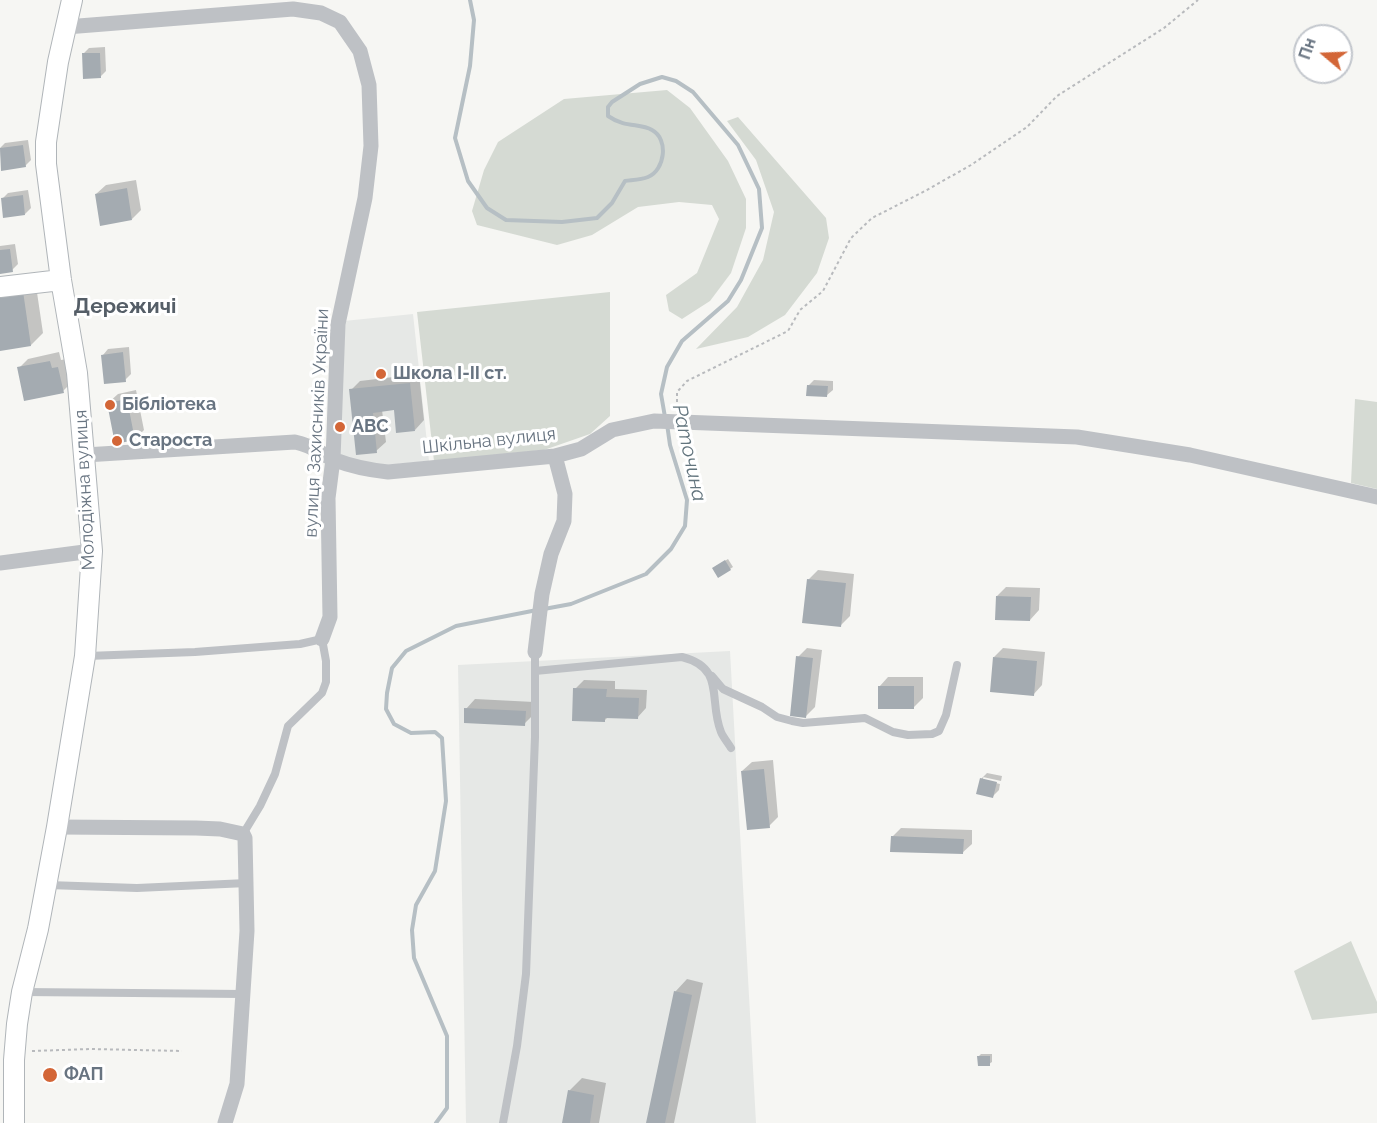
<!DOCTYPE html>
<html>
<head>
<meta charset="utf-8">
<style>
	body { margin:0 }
	#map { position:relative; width:1377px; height:1123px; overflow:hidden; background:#f6f6f3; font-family:Raleway,sans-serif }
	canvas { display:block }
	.north { position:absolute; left:1293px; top:24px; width:60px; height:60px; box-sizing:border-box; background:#fff; border:2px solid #c3c7cd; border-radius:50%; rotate:289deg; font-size:16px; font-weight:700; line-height:24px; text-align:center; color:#687481 }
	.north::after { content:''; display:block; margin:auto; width:21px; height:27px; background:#d36637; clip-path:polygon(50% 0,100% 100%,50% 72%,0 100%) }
</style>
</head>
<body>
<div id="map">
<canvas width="1377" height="1123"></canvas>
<div class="north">Пн</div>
</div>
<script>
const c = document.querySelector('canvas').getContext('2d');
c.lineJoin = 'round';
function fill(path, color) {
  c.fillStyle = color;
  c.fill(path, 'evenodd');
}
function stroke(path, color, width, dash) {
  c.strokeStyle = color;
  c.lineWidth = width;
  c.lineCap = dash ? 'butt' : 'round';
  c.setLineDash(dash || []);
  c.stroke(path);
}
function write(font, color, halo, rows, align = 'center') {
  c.font = font + ' Raleway,sans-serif';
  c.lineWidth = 6;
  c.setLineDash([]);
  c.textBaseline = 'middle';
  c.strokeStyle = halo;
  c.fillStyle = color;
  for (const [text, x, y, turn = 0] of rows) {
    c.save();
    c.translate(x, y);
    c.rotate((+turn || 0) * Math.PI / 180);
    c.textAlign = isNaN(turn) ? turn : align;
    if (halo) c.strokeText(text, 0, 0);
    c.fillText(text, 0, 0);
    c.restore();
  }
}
fill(new Path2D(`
	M413,314L429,461L387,465L364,463L339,455L344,321Z
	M730,651L756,1123H466L458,665Z`), '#e6e8e6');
fill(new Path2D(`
	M667,90L690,108L728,161L746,199V228L731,273L710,301L682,319L669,311L666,295L697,273L719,219L712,205L679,202L638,207L592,235L557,245L477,225L472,211L484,170L498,142L564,99Z
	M738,117L826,218L829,238L817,273L785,315L748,337L696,349L737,307L763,260L774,212L756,160L727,121Z
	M610,292V416L590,434L544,450L434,461L417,312Z
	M1355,399L1377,402V489L1351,483Z
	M1351,941L1377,1002V1013L1312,1020L1294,971Z`), '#d5dad3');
fill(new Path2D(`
	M105,47L106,71L100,77L83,54L89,48Z
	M28,140L31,160L25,166L2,169L0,148L5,143Z
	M136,180L141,210L132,219L96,194L106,185Z
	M28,190L31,208L25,214L2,199L8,193Z
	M15,244L18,264L12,270L0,272V246Z
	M35,279L43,333L31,345L0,350V287Z
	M129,347L131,374L125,380L103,355L108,349Z
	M59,352L61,360L67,359L72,382L63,391L19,368L28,359Z
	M419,374L424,420L415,430L395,409L382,410L386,442L376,451L351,390L360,381Z
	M814,380L833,381V390L827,395L808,386Z
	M136,390L144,430L135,439L108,403L118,394Z
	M728,559L733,567L730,569L716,566Z
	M818,570L854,574L850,616L841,625L808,580Z
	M1006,587L1040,588L1039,610L1030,620L997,596Z
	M807,648L822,650L815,707L806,716L798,657Z
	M1003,648L1045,652L1042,685L1033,695L994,657Z
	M888,677H923V698L914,707L879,687Z
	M584,680L615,681V689L647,690L646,708L637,718L608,717L604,721L575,689Z
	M475,699L534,702L533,715L524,724L466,709Z
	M773,760L778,817L769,826L742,771L752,762Z
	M987,773L1002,776L1001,781L983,777V780L1000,784L999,790L993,796L981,779Z
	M901,828L972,830V844L962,853L892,837Z
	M687,979L703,983L674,1123H648L675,992Z
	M981,1054H992V1062L989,1064L979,1056Z
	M582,1078L606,1083L599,1123H563L569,1091Z`), '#0003');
stroke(new Path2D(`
	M470,0L474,20L470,66L455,138L468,181L487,208L506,220L562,222L597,218L612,203L625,181C632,180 641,180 648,177C665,170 669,139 652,130C640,123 625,128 608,116V107L612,102L640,84L662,77L676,81L693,92L738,145L759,189L762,228L741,280L728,301L682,341L667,367L661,394L665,417
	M544,609L571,604L646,574L671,549L685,526L687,500L670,445L667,424
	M436,1123L447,1108V1036L414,958L412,930L416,905L435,871L446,801L442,738L435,732L411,733L394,724L386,709L387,693L392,668L406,651L456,626L537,610`), '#b6bfc4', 4);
fill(new Path2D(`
	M82,53H100L101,78L83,79Z
	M23,145L26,167L1,171L0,148Z
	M127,188L132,220L100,226L95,194Z
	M23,195L25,215L3,218L1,198Z
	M10,249L13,272L0,274V250Z
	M23,291L31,346L0,351V294Z
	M123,352L126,382L104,384L101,355Z
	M50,361L52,368L58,367L64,393L24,401L17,367Z
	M410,383L415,431L396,433L394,410L373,413L377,453L356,455L349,389Z
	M807,385L828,386L827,397L806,396Z
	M127,399L135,440L115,444L107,403Z
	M725,560L731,570L718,578L712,568Z
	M807,579L846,583L841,627L802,623Z
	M996,596L1031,597L1030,621L995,620Z
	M796,656L813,658L806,718L790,716Z
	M993,657L1037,661L1034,696L990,692Z
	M878,686H914V709H878Z
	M573,688L607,689L606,697L639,698L638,719L605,718V722L572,721Z
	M464,708L526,711L525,726L464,723Z
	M764,769L770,828L747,830L741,771Z
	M980,778L997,782L993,798L976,794Z
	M891,836L964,839L963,854L890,852Z
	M674,991L692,995L665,1123H646Z
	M977,1056H990V1066H978Z
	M568,1090L594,1095L590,1123H562Z`), '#a4abb1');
const secondary = new Path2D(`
	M0,287L61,280
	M14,1123V1060L17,1024L22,992L38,929L57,827L85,656L92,551L77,373L61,280L46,164V142L58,62L72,0`);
stroke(secondary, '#b0b5b9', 22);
stroke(new Path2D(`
	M677,408V392L687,381L788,331L800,310L823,291L851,238L872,218L925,191L971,165L1027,127L1057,96L1164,28L1198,0
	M32,1051L91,1049L182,1051`), '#b8babd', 2, [3, 3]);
stroke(new Path2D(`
	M87,656L195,652L300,644L322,639L326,661V682L322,693L288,726L275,774L260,806L243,834
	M535,671L682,657C726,668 708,700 721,732C723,737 728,743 731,748
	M712,676L723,689L762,707L777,717L792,721L803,723L865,718L893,732L908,735L932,734L939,731L946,715L957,665
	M48,885L137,888L247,883
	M23,992L243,994
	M503,1123L517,1046L526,974L535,737V652`), '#bec1c5', 8);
stroke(new Path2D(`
	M66,27L293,9L321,13L340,22L360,51L369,85L371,146L365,198L338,324L333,459L328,498L330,617L322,639
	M85,455L295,442C314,446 319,453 335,460C353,467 369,470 388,472L555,456L581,449L612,430L654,421L681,422L1077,437L1190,455L1377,497
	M0,563L92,551
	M535,652L542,594L551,554L564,521L565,494L555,456
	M57,827L196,828L220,829L243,834L245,838L247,931L237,1084L225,1123`), '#bec1c5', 15);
stroke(secondary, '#fff', 20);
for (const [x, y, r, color] of [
	[381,374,6,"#d36637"],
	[110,405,6,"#d36637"],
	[340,427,6,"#d36637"],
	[117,441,6,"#d36637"],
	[50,1075,8,"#d36637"]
]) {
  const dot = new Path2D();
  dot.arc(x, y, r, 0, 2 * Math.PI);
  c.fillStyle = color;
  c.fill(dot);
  stroke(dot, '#fff', 2);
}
write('bold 18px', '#687481', '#fff', [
	["Школа І-ІІ ст.",393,374],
	["Бібліотека",122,405],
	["ABC",352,427],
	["Староста",129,441],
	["ФАП",64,1075]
], 'left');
write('18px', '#687481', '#fff', [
	["вулиця Захисників України",317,423,-87],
	["Шкільна вулиця",489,441,-6],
	["Молодіжна вулиця",85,490,-93]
]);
write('italic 20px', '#63757e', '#fff', [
	["Раточина",689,453,78]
]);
write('bold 21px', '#555e67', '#fff', [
	["Дережичі",125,307]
]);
</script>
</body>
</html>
